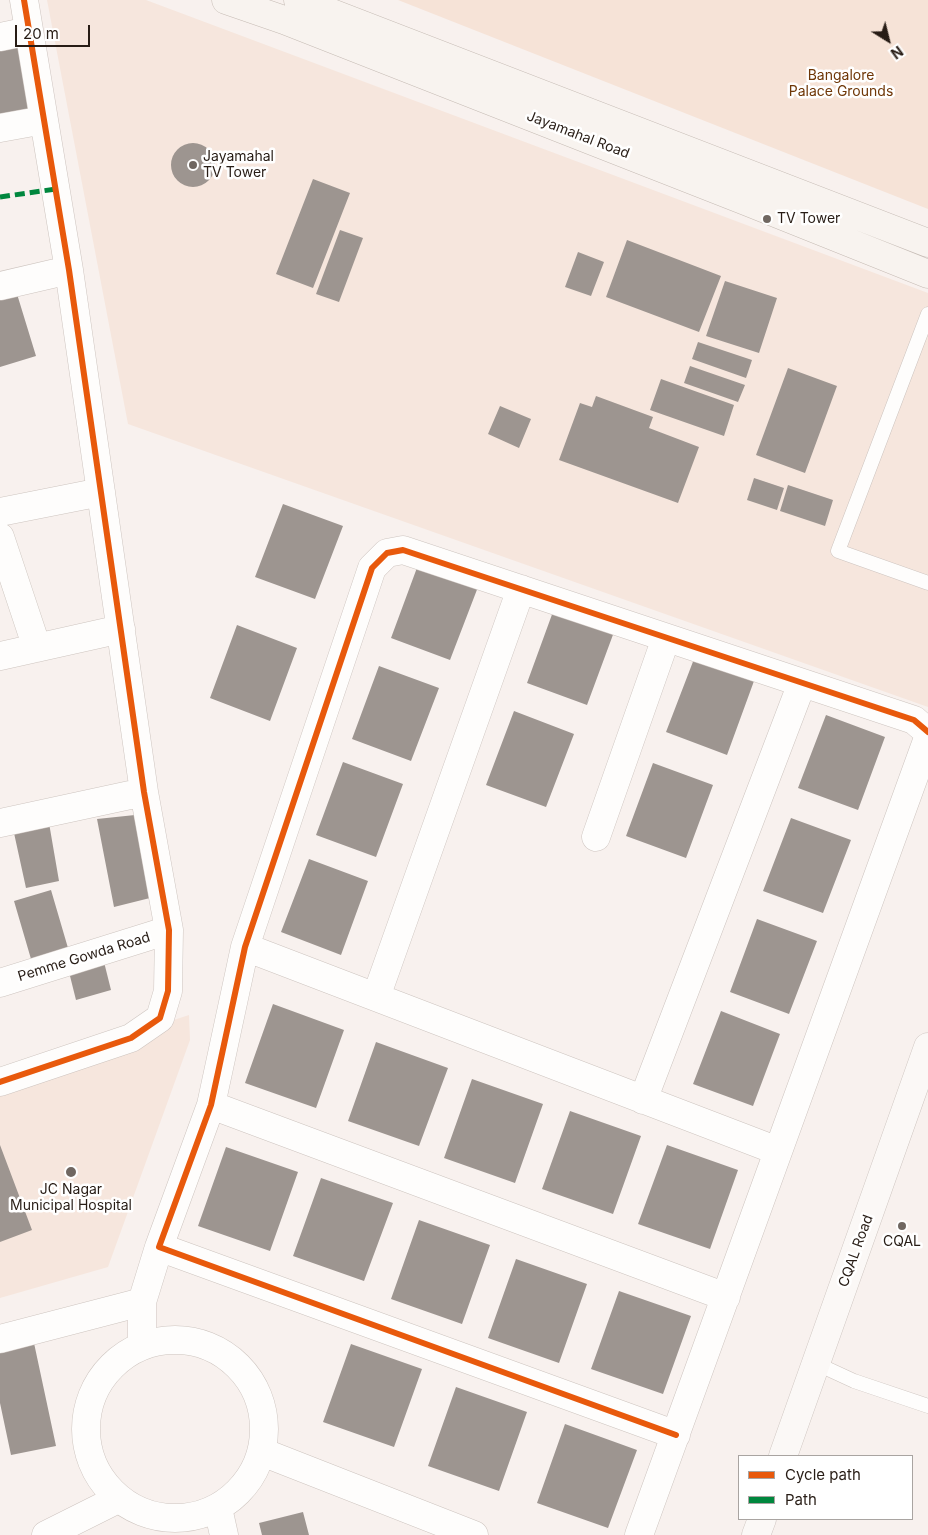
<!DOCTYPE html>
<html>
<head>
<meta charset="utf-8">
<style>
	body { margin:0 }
	#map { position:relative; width:928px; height:1535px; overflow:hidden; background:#f8f1ee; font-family:Inter,sans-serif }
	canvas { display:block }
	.legend { position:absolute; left:738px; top:1455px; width:175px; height:65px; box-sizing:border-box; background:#fff; border:1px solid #a9a4a1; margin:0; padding:6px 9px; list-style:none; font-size:15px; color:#271c15 }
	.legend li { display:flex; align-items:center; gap:10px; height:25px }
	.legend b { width:25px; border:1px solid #a9a4a1 }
	.north { position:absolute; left:863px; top:15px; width:50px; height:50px; -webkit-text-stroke:4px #fff; paint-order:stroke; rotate:144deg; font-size:14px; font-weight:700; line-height:20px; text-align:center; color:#271c15 }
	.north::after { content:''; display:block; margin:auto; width:18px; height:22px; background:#271c15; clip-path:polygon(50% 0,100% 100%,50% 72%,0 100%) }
	.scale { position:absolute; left:15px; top:25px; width:75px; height:22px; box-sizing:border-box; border:2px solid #271c15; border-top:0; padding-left:6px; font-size:15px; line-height:18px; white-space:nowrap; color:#271c15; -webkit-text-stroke:4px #fff; paint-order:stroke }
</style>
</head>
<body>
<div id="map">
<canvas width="928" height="1535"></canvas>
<ul class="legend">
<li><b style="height:6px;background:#e8590c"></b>Cycle path</li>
<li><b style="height:6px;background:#00873e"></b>Path</li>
</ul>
<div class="north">N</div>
<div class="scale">20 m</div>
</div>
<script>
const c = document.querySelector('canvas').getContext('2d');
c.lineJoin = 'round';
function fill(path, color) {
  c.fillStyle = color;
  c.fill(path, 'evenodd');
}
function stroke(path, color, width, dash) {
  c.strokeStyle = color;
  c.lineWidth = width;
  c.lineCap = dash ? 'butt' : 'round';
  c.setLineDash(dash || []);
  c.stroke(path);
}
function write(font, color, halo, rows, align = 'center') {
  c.font = font + ' Inter,sans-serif';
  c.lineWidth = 5;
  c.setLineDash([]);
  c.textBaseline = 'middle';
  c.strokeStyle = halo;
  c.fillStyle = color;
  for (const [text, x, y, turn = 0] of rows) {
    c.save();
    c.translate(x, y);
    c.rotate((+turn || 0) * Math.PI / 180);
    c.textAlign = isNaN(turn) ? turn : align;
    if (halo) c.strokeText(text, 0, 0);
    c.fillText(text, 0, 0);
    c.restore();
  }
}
fill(new Path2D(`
	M47,0H146L928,293V707L128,424Z
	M189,1015L190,1040L108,1267L0,1298V1077Z`), '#f6e6dd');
fill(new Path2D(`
	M398,0H928V209Z`), '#f6e3d7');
fill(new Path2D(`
	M19,46L30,113L0,118V49Z
	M171 165a22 22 0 1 1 44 0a22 22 0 1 1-44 0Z
	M313,179L350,193L313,288L276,274Z
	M340,230L363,238L339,302L316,294Z
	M627,240L721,276L699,332L606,297Z
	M578,252L604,262L591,296L565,287Z
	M725,281L777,298L759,353L706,336Z
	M17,294L36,356L0,367V299Z
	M698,342L752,360L746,378L692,359Z
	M690,366L745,385L738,402L684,383Z
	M788,368L837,386L805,473L756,455Z
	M661,379L734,405L724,436L650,410Z
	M596,396L653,417L649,428L699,447L678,503L559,460L580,403L592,407Z
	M500,406L531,419L519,448L488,434Z
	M754,478L784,488L777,510L747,500Z
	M788,485L833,500L825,526L780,511Z
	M283,504L343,526L315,599L255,577Z
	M418,565L478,587L450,660L391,638Z
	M554,609L614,632L587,705L527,683Z
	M237,625L297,648L270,721L210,698Z
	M694,659L754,681L727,755L666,732Z
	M379,666L439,688L411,761L352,739Z
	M514,711L574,734L546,807L486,785Z
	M826,715L885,737L858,810L798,788Z
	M343,762L403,784L376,857L316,835Z
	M653,763L713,785L686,858L626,836Z
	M135,815L150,898L114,907L97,819Z
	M791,818L851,840L823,913L763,891Z
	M49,823L59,881L26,888L14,833Z
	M309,859L368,881L341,955L281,932Z
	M51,890L68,948L31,959L14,901Z
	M757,919L817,941L789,1014L730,992Z
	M102,954L111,990L76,1000L67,964Z
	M273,1004L344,1030L316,1108L245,1083Z
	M721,1011L780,1034L753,1106L693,1084Z
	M376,1042L448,1068L419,1146L348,1121Z
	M472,1079L543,1104L515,1183L444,1158Z
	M570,1111L641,1136L613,1214L542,1189Z
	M0,1145L32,1230L0,1242Z
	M667,1145L738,1170L710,1249L638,1224Z
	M226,1147L298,1172L270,1251L198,1226Z
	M321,1178L393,1203L364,1281L293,1256Z
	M419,1220L490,1245L462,1324L391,1299Z
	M516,1259L587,1284L559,1363L488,1338Z
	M619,1291L691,1316L663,1394L591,1369Z
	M34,1343L56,1446L11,1455L0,1403V1351Z
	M351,1344L422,1369L394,1447L323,1422Z
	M456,1387L527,1412L499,1491L428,1466Z
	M565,1424L637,1450L608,1528L537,1503Z
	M303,1512L309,1535H262L259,1523Z`), '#9d9590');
const service = new Path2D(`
	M928,314L838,551L928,583
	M815,1363L854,1381L928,1406`);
const minor = new Path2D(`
	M0,37L29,31
	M0,128L44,120
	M0,286L69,270
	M0,512L101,492
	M0,537L37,648
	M0,656L121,629
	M0,823L144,792
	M596,837L666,638
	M245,947L778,1151
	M0,983L169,930
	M376,997L521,589
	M0,1082L131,1038L160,1018L168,991L169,930L144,792L69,270L24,0
	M643,1100L802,683
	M211,1105L726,1297
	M0,1339L142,1302
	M86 1429a89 89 0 1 1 178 0a89 89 0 1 1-178 0Z
	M142,1345V1302L159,1247
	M676,1435L159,1247L211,1105L245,947L372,568L387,553L403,550L914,720L928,732
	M262,1452L474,1535
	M218,1508L224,1535
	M46,1535L118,1499
	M639,1535L928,738`);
const secondary = new Path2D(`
	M783,1456L928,1047
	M756,1535L762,1519`);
const primary = new Path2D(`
	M226,0L284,20L748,202L928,274
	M298,0L928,243`);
stroke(service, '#cdc4bf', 15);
stroke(minor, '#cdc4bf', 29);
stroke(secondary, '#cdc4bf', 29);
stroke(primary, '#c5bbb4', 29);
stroke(service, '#fefdfc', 14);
stroke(minor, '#fefdfc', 28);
stroke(secondary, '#fbf8f6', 28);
stroke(primary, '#f8f3ef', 28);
stroke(new Path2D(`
	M0,197L56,189`), '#00873e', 5, [10, 5]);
stroke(new Path2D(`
	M0,1082L131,1038L160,1018L168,991L169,930L144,792L69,270L24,0
	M676,1435L159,1247L211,1105L245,947L372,568L387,553L403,550L914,720L928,732`), '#e8590c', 6);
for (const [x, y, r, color] of [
	[193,165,5,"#706761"],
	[767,219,5,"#706761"],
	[71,1172,6,"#706761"],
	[902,1226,5,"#706761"]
]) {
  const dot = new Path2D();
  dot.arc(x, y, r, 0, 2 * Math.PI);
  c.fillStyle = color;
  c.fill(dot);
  stroke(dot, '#fff', 2);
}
write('14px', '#6f3707', '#fff', [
	["Bangalore",841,76],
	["Palace Grounds",841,92]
]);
write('14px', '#271c15', '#fff', [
	["Jayamahal Road",578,135,21],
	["Pemme Gowda Road",84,957,-17],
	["CQAL Road",856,1251,-70]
]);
write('14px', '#271c15', '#fff', [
	["Jayamahal",203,157],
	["TV Tower",203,173],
	["TV Tower",777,219],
	["JC Nagar",71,1190,"center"],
	["Municipal Hospital",71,1206,"center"],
	["CQAL",902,1242,"center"]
], 'left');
</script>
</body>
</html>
